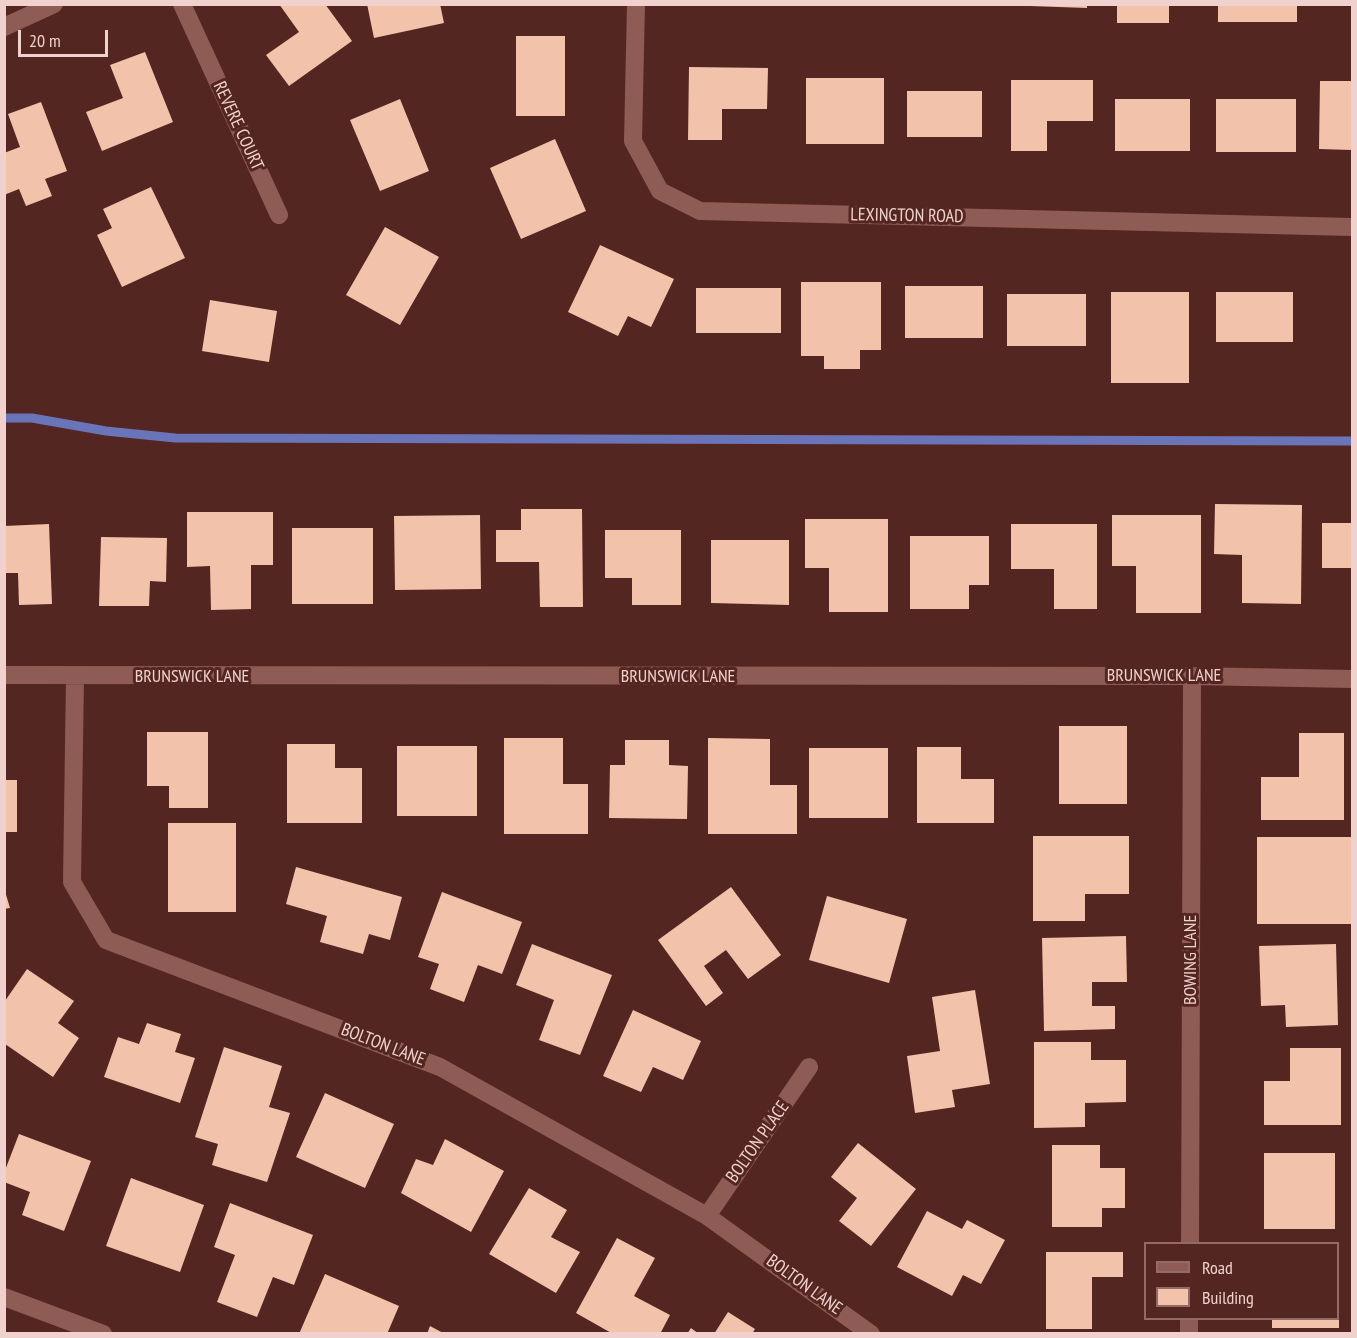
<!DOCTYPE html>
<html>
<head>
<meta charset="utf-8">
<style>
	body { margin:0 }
	#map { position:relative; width:1357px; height:1338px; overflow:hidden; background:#542621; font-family:"PT Sans Narrow",sans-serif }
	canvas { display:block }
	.frame { position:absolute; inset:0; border:6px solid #f0d1cd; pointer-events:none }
	.legend { position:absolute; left:1144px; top:1242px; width:195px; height:78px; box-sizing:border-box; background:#542621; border:2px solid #926a66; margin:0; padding:8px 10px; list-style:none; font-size:18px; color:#f0d1cd }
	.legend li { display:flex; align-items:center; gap:12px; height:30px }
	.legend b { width:30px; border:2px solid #926a66 }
	.scale { position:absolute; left:18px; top:30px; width:90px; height:27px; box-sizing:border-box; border:3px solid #f0d1cd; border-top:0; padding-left:8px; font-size:18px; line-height:21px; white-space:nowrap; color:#f0d1cd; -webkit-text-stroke:4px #542621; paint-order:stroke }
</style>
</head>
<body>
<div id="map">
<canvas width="1357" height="1338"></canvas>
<div class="frame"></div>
<ul class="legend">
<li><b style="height:8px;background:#8f5b55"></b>Road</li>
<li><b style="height:16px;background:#f3c2ab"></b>Building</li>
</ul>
<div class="scale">20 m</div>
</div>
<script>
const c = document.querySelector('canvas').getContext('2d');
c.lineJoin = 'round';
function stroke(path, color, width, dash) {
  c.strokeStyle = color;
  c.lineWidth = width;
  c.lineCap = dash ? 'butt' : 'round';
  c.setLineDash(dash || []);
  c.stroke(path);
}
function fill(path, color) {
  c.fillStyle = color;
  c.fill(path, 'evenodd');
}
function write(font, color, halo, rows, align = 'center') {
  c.font = font + ' "PT Sans Narrow",sans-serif';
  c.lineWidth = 6;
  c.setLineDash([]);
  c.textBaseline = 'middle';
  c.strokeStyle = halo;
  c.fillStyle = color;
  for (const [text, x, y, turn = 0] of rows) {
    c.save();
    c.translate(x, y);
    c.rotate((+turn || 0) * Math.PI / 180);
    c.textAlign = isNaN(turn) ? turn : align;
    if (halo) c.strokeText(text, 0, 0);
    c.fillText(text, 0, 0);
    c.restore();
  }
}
stroke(new Path2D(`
	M4,418H32L106,431L175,438L1352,441`), '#6a75b9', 9);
fill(new Path2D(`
	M279,4H325L352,41L289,86L266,55L299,32Z
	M367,4H440L444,23L374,38Z
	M1030,4H1087V8L1030,6Z
	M1117,4H1169V23H1117Z
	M1218,5H1297V22H1218Z
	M516,36H565V116H516Z
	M145,52L173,122L102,151L86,112L123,98L110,65Z
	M689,67L768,68L767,109H722V140H688Z
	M806,78H884V144H806Z
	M1011,80H1093V121H1047V151H1011Z
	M1320,81H1352V150L1319,149Z
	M907,91H982V137H907Z
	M400,99L429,171L380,191L350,120Z
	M1115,99H1190V151H1115Z
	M1216,99H1296V152H1216Z
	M41,102L67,171L45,179L52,196L26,206L19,189L4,195V153L20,147L8,114Z
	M555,139L586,211L521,239L490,168Z
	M151,187L185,258L122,287L97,235L112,228L103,209Z
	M385,227L439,257L400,325L346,295Z
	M600,245L674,279L651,327L628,316L618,336L568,312Z
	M801,282H881V350H860V369H824V356H801Z
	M905,286H983V338H905Z
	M696,288H781V333H696Z
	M1111,292H1189V383H1111Z
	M1216,292H1293V342H1216Z
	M1007,294H1086V346H1007Z
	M210,300L277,311L269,362L202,351Z
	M1215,504L1302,505L1301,604L1242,603V555L1214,554Z
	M521,509H582L583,607H540L539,562H496V530H521Z
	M187,512H273V565H251V609L211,610L210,566L187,567Z
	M480,515L481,589L395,590L394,516Z
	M1112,515H1201V613H1136V566H1112Z
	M805,519H888V612H829V568H805Z
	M1322,523H1352V568H1322Z
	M49,524L52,604L19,605L18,573H4V526Z
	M1011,524H1097V609H1054V569H1011Z
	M292,528H373V604H292Z
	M605,530H681V605H632V578H605Z
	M910,536H989V585H969V609H910Z
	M101,537L167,538L166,582L150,581L149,606H99Z
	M711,540H789V605L711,603Z
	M1059,726H1127V804H1059Z
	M147,732H208V808H169V786H147Z
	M1299,733H1344V820H1261V777H1299Z
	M504,738H563V784H588V834H504Z
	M708,738L770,739V785H797V834H708Z
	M625,740H669V765L688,766L687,819L609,818L610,765H625Z
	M287,744H335V768H362V823H287Z
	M397,746H477V816H397Z
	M917,747H961V779H994V823H917Z
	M809,748H888V818H809Z
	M4,780H17V832H4Z
	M168,823H236V912H168Z
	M1033,836H1129V894H1085V921H1033Z
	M1257,837H1352V924H1257Z
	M296,867L402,897L390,940L369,934L363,954L320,942L327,916L286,904Z
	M731,887L781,955L748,979L726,950L704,966L723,993L706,1006L658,940Z
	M4,888L10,908L4,909Z
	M442,892L522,922L502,974L478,965L464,1002L430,989L439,964L418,957Z
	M827,896L907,919L889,983L809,960Z
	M1126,936L1127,982H1092V1006H1115V1029L1044,1031L1042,938Z
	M532,944L612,975L580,1055L539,1040L554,1000L516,985Z
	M1336,944L1338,1025L1286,1027L1285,1005L1261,1006L1259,946Z
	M27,969L74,1001L58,1023L79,1038L53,1077L5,1044V1001Z
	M975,990L990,1084L952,1090L955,1107L915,1113L907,1056L940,1051L932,997Z
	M633,1010L701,1041L683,1080L653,1067L641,1092L603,1076Z
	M147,1023L181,1034L175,1052L195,1058L180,1103L104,1077L118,1037L139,1044Z
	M1034,1042H1091V1060H1126V1102L1085,1103V1127L1034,1128Z
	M224,1047L282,1066L269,1107L290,1113L267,1182L212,1165L218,1144L195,1137Z
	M1290,1048H1341V1125H1264V1081H1290Z
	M325,1093L394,1124L365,1188L296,1157Z
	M19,1134L91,1161L64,1231L22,1215L30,1192L4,1182V1173Z
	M445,1139L504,1171L471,1232L401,1193L416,1159L433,1165Z
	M858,1143L916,1189L871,1246L839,1221L857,1198L831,1177Z
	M1052,1145H1100V1168H1125V1208H1102V1227H1052Z
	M1264,1153H1335V1229H1264Z
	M131,1178L204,1205L180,1272L106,1246Z
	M529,1188L567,1210L551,1237L580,1252L556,1293L489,1254Z
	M230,1203L313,1235L294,1285L273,1277L257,1317L217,1302L235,1255L214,1247Z
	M927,1211L962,1229L967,1220L1005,1240L981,1284L963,1275L952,1296L897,1267Z
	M617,1238L655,1258L634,1296L670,1315L660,1334H613L576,1313Z
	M1046,1252H1123V1277H1092V1329H1046Z
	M325,1274L399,1306L387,1334H299Z
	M728,1312L755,1329L752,1334H714Z
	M1272,1318H1339V1328H1272Z
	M430,1326L445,1334H427Z
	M691,1328L699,1334H687Z`), '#f3c2ab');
stroke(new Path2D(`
	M182,4L279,215
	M636,4L633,141L660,191L700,211L1352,227
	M4,27L54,4
	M4,675L1192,676L1352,679
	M75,677L72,882L106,940L440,1067L707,1216L871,1334
	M707,1216L809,1067
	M1190,1244L1192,676
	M1189,1334V1318`), '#8f5b55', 18);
stroke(new Path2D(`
	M4,1297L103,1334`), '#8f5b55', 18);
write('18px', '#f0d1cd', '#542621', [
	["REVERE COURT",238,126,65],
	["LEXINGTON ROAD",907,216,1],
	["BRUNSWICK LANE",1164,676],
	["BRUNSWICK LANE",192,677],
	["BRUNSWICK LANE",678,677],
	["BOWING LANE",1191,960,-90],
	["BOLTON LANE",383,1045,21],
	["BOLTON PLACE",758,1142,-55],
	["BOLTON LANE",804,1285,36]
]);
</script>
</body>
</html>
